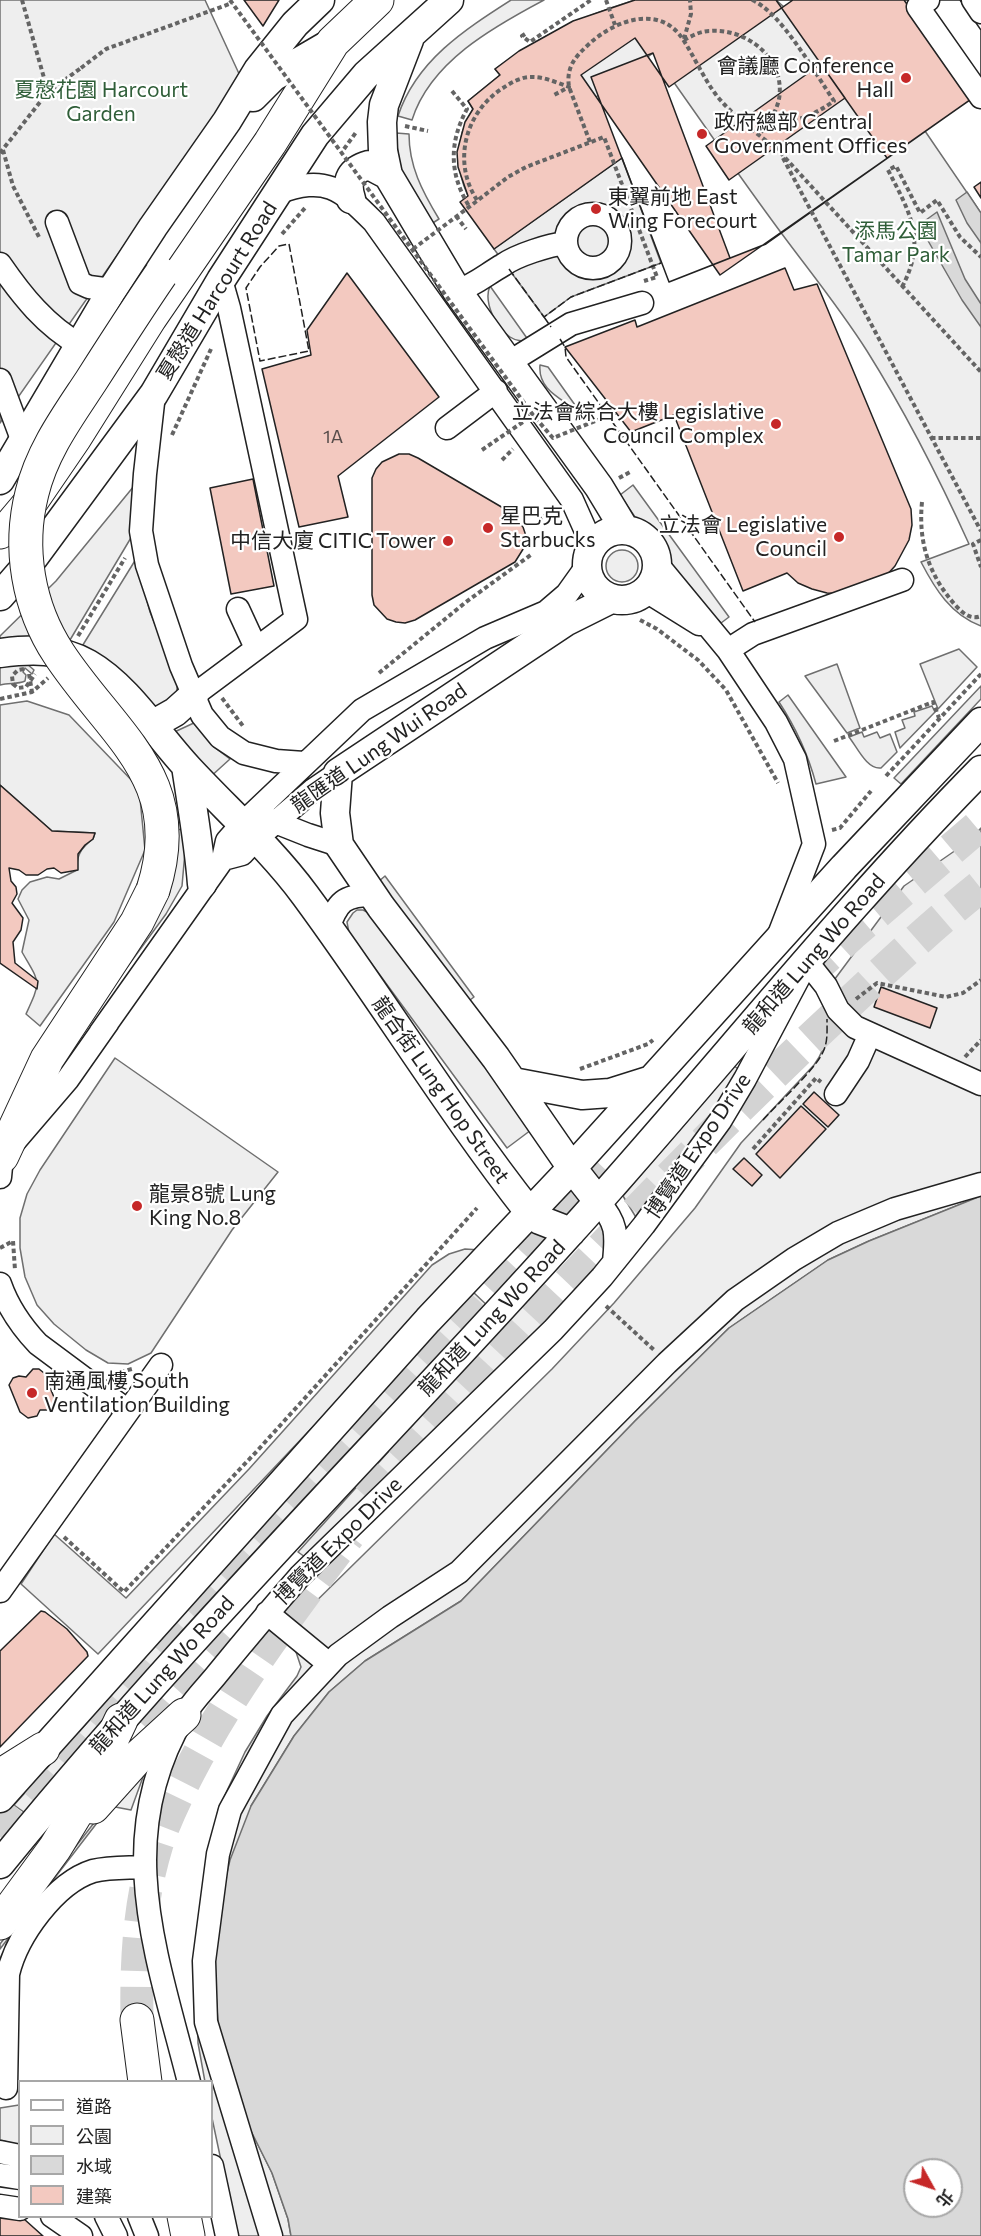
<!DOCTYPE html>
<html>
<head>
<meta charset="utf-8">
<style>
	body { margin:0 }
	#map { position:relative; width:981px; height:2236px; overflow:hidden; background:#fff; font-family:Commissioner,"Noto Sans TC",sans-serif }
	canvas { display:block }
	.legend { position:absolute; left:18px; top:2080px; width:195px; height:138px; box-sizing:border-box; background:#fff; border:2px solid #a7a7a7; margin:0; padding:8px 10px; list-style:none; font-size:18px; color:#222 }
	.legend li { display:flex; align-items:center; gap:12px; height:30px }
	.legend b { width:30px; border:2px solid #a7a7a7 }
	.north { position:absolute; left:903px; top:2158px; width:60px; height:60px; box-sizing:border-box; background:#fff; border:2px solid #a7a7a7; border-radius:50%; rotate:130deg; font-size:16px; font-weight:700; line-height:24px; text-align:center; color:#222 }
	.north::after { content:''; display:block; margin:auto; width:21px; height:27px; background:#c62828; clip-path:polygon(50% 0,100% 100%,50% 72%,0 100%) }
</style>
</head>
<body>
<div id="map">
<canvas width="981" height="2236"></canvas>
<ul class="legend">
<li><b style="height:8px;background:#fff"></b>道路</li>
<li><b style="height:16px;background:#eee"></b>公園</li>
<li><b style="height:16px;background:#d9d9d9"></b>水域</li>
<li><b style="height:16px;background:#f3c9c0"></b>建築</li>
</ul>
<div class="north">北</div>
</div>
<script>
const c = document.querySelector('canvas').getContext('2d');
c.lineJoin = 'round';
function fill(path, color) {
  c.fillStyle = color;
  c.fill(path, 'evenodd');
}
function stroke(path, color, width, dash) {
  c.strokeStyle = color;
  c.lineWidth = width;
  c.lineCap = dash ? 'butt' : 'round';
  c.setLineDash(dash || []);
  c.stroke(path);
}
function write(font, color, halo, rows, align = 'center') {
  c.font = font + ' Commissioner,"Noto Sans TC",sans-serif';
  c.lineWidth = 4.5;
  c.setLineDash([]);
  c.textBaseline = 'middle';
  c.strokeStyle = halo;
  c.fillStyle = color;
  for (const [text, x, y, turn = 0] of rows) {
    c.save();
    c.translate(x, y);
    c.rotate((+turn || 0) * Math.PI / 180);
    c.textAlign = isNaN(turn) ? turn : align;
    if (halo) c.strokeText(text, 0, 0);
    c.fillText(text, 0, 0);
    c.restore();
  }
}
const green = new Path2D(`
	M0,0H205L241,78L0,423Z
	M511,0H544C493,27 430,62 412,120L398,116C416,61 464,30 511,0Z
	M635,0H776L925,131L981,213V626C951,615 935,589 921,562L969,544C939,478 906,413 867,351C841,310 811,273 782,234C738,175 696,113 653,53L468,196C454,166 455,138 473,109L468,101L500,75L495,69C541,35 580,17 635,0Z
	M396,133L409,134C409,166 422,191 439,219L428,226C408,193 398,172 396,133Z
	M490,286L529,341C522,341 516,341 510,337C496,328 483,302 490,286Z
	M540,365L548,367L575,405L572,407C556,396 538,387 540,365Z
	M633,485L729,617L721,623L699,600L670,563L656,535L635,517L620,495Z
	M134,486L135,531L67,645L0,641V636L56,581Z
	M606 566a16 16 0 1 1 32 0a16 16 0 1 1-32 0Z
	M136,559L150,612L178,681L175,703L146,710L81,648Z
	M959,649L977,667L938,709L920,664Z
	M0,660L27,664L34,670L32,674L25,668L23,672L26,675L25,681C17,685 9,682 0,685Z
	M837,664L860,728L847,733L805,676Z
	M981,686V699L901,784L894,778Z
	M788,695L846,777L816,784C808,754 796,728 779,702Z
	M27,701L69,715L139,788L145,850L114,922L40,1026L26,1014C42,979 40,984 22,952L29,920L18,899L22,890L30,882L47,877L59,879L77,870C76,856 81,848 93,839L95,833L52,831L0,785V705Z
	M932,706L935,712L900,748L895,732L905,728L902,720L915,716L914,712Z
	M196,722L214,747L230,759L208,779L170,734Z
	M862,732L864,737L877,732L880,738L890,734L897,752L881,768C867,770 857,747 849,737Z
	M981,828V1196L869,1241L828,1260L729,1328L635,1421L461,1601L365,1661L329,1692L294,1736L251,1806L241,2111L272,2173L288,2219L291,2236H237L212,2118V2082H205L198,2043L197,1958L218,1810L245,1752L267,1716L297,1676L301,1667L295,1649L294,1623L552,1369L614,1303L695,1208L741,1143L814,1065C828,1046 833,1021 820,999L904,886L969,841Z
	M187,829L182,886L166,914L81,1030L171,830Z
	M357,910H363L373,915L531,1130L507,1148L349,933L347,922L353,913Z
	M115,1058L278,1172L232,1230L151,1353L128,1364L108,1363L86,1350L54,1324L37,1305L25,1277L20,1248V1218L27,1194L40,1170Z
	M734,1066L740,1070L710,1117L637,1219L623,1196Z
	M465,1249L480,1250L98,1654L21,1584L54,1534L126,1598L249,1469L432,1265L449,1254Z
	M472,1291L491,1309L28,1815L14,1805L109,1698L230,1553Z
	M527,1298L549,1318L305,1557L298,1552Z
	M147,1766L131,1810L110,1806L0,1949V1944L111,1801Z
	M19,2105V2145L0,2140V2108Z`);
fill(green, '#eee');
stroke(green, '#6f6f6f', 1.5);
const parking = new Path2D(`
	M622,158L661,263L571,297L544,317L494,249Z
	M385,876L474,997L466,1003L378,882Z`);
fill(parking, '#ededed');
stroke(parking, '#6f6f6f', 1.5);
const water = new Path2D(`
	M967,192L981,213V243L967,223L956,200Z
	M937,212L965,279L981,304V327L962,300L919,225Z
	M981,1196V2236H291L288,2219L272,2173L241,2111L218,2023L214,1965L220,1902L230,1860L251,1806L294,1736L329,1692L365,1661L461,1601L635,1421L729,1328L828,1260L869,1241ZM915,2170H951V2206H915Z`);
fill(water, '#d9d9d9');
stroke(water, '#6f6f6f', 1.5);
const building = new Path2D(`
	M244,0H279L263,26Z
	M635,0H960L981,30V92L766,244L669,282L622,158L494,249L460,202L468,196L458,167L457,152L465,122L473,109L468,101L500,75L495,69L519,51L573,21Z
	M776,0H960L981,30V92L887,158Z
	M793,0H904L973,98L720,275L581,75L635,38L669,87ZM821,64L845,98L729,180L706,146Z
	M653,53L730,258L669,282L591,77Z
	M981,182V198L974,187Z
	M785,268L794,290L817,284L911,509L912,525L909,540L895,566L884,578L842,594L827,593L812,589L798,583L787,573L743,591L674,415L631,432L565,347L635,320L637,327Z
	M347,273L439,397L338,476L348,517L299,527L262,369L311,355L307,330Z
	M399,454H409L418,458L510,512L523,527L526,536L525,546L515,562L415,620L405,623L396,622L387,619L374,605L372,595V478L376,469L382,462Z
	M253,479L274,586L231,594L210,488Z
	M0,785L52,831L95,833L93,839L85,845L78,854V870L61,873L54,868L47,869L38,875H26L19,870L9,868L11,881L16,887L17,894L12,903L23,918L21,930L13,942L15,963L38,981L37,989L0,963Z
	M881,987L937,1008L930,1028L874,1007Z
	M814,1092L839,1115L828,1127L803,1104Z
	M801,1106L826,1129L780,1178L756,1154Z
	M744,1158L762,1175L752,1186L733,1169Z
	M33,1369H39L44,1373L56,1402L51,1410H40L37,1416L28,1418L20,1412L9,1385L13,1378L19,1376L26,1377Z
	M41,1611L45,1612L67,1629L87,1652L88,1656L0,1747V1651Z
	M0,2215L24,2219L43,2236H0Z`);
fill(building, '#f3c9c0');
stroke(building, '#222', 1.5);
stroke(new Path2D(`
	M804,978L852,934L981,824
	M367,1498C520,1335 671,1168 835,1016C883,971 930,927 981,886
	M151,1732L233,1641
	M0,1837L174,1635L607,1171
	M137,2020C136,1959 139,1903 157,1844C167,1814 182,1785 197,1757C240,1678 294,1607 349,1535`), '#d3d3d3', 33, [33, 16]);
const minor = new Path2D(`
	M928,0L918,7L981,97
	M973,0L981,12
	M277,193C326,175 340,188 374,222L572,500L593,547
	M566 241a27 27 0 1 1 54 0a27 27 0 1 1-54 0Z
	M57,222L80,283L89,287L112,290
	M0,264C22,296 46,326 80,345
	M457,291C475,285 487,274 503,265C517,255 549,245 566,243
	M508,363L571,324L642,303
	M0,380L23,442
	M154,394L145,474L141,531L147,565L181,666L202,715L220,737L244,753L276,761L304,763
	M447,428L496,391
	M657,564L728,650L776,722L795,759L814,844L780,932
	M646,591L699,624
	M238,609L256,648
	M728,650L753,634L902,580
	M194,695L296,619L229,308L221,280
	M265,818L308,835L339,845
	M223,859L242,854L256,839L313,790L338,773
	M328,928C338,902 343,895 373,895
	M100,1033L223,859L227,841L242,824L362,710L485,638L546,612L567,594L587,566
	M836,1094L858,1061L870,1034
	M0,1177L2,1156L68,1079L108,1022
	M598,1201C617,1223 617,1233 614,1262
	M0,1284C8,1307 21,1326 38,1344L128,1411
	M0,1591L161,1365
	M267,1613L329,1664
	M189,2082C157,1955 111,1838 184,1716C192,1701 207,1687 218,1673C245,1640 272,1608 300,1576L553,1330L602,1277L644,1225L720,1121L745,1079L807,962L826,986L838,1010L855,1027L981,1084
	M6,2088L8,1974C17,1936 55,1883 93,1871C110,1867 127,1868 144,1867
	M0,2152L20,2156
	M212,2166L227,2236
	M0,2175L20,2178
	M0,2206L20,2209
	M52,2216L81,2236
	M106,2216L116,2236
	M139,2216L147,2236
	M271,2236L206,2022L204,1961L218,1854L230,1810L282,1715L338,1655L390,1617L459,1572L667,1363L735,1300L794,1259L838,1233L895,1209L981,1184`);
const major = new Path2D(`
	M409,40L384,105L382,122L383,151L388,175L457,291L599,487L625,530
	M253,97L273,77L333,42
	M351,199C345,180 351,170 369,165L388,175
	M0,480L112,290L153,227L227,121L258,70L295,24L320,0
	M587 565a35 35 0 1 1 70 0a35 35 0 1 1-70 0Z
	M0,596L34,557L154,394L221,280L315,135L366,75L449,0
	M0,653C31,649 60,648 88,664C128,687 157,735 188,768C227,810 271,849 305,895C382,999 449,1110 530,1213L540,1220L571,1232
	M152,725L175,712L194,695
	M186,766C192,806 199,844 202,884
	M513,1082L582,1095L610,1093L648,1081
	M598,1201L572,1168L496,1058L381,907L339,845L335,813L338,773L565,622L611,599
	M0,1798L428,1320L572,1168L844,867L981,722
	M0,1864C179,1644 380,1444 569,1234C708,1081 836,917 981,770`);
const highway = new Path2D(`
	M0,532L11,525L33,499L74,439L150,318L270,143L333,42L377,0
	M2,1156L47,1059L137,922L153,890
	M0,1776L43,1749
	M93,1807L137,1758L184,1715
	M0,1923L55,1848L80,1807L121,1720
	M137,2020L145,2082
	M184,2216L188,2236`);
stroke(minor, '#222', 25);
stroke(major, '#222', 31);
stroke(highway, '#222', 35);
stroke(new Path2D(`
	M22,0L48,92
	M606,0L615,25
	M752,0C781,12 815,73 834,101C813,116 794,123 769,123
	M525,34L522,36L530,42L591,0
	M684,39L691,14L690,0
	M684,40C692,36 700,31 710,31C747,28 786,59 779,99C776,113 768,124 759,135
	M452,91L467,109C449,142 449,174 469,206
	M405,126L428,131
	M590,142L569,87C566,67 575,57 589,44C615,20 661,3 684,41C696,60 704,79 717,96C735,118 758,134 779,151L981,372
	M344,149L357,131
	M3,150L13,186L39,237
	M0,153L48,92L81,68
	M783,158L981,531
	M477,200C452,162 465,112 503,88C512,82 523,76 533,77C545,77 558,83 569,87L554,95
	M473,204L508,177L526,167L604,137L657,277L644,281
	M456,216L466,229
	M282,234L305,208
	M902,287C927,240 910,213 888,170L896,166L920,213L937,200L960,237L981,257
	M172,435L211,349
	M931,438H981
	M502,460L513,449
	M619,478L632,471
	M922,502C918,543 929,576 957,607C964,614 971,620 981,616
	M538,520L556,509
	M981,540L973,544L981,567
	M640,620L657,629L698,660L726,690L778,783
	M78,636L125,558
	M379,673L466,602L532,554
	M29,674L32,692
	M222,698L243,726
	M0,699L32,692L48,678
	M834,741L933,702L939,718
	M886,776L981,674
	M832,830L840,828L871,791
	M856,999L877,983L946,997L963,993L981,980
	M965,1057L981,1040
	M580,1069L648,1044L653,1040
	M753,1149L816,1078L821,1082
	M0,1248L13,1241L15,1270
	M606,1306L654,1350
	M113,1374L132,1369
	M64,1537L124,1592L257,1451L477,1208`), '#646464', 4, [4.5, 3]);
stroke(minor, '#fff', 22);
stroke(major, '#fff', 28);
stroke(highway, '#fff', 33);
const highwayBridge = new Path2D(`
	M153,890C189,779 113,736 59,654C28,607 18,548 32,493C42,451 68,416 91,381C114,345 137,309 161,274`);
stroke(highwayBridge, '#222', 35, []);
stroke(new Path2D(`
	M230,0L533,415L553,438L615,413
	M81,68L106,49L232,3
	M413,249L473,204
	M482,450L533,415
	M24,669L18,670L12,676L13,684L18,688L26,687L35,674`), '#646464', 4, [4.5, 3]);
stroke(highwayBridge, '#fff', 33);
stroke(new Path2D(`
	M289,244L309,351L260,361L246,288L260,267L279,246Z
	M509,269L544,317L571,297L661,263
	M544,317L551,327
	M560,339L565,347L566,357L755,622
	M763,1120C778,1103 815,1070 823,1052C828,1042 827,1030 827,1019`), '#222', 1.5, [8, 3]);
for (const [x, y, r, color] of [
	[906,78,6,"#c62828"],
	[702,134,6,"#c62828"],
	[596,209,6,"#c62828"],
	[776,424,6,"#c62828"],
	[488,528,6,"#c62828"],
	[839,537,6,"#c62828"],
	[448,541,6,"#c62828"],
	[137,1206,6,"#c62828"],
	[32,1393,6,"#c62828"]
]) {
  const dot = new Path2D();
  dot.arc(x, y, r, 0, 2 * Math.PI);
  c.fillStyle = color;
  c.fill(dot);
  stroke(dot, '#fff', 2);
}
write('18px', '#564c4a', null, [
	["1A",333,437]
]);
write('21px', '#222', '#fff', [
	["會議廳 Conference",894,66,"right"],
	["Hall",894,90,"right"],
	["政府總部 Central",714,122],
	["Government Offices",714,146],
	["東翼前地 East",608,197],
	["Wing Forecourt",608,221],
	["立法會綜合大樓 Legislative",764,412,"right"],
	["Council Complex",764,436,"right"],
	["星巴克",500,516],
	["Starbucks",500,540],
	["立法會 Legislative",827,525,"right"],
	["Council",827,549,"right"],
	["中信大廈 CITIC Tower",436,541,"right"],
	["龍景8號 Lung",149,1194],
	["King No.8",149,1218],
	["南通風樓 South",44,1381],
	["Ventilation Building",44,1405]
], 'left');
write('21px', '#2f5e38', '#fff', [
	["夏慤花園 Harcourt",101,90],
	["Garden",101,114],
	["添馬公園",896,231],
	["Tamar Park",896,255]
]);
write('21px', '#222', '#fff', [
	["夏慤道 Harcourt Road",217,291,-58],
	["龍匯道 Lung Wui Road",379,748,-35],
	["龍和道 Lung Wo Road",814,954,-49],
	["龍合街 Lung Hop Street",441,1090,55],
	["博覽道 Expo Drive",698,1146,-56],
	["龍和道 Lung Wo Road",492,1318,-47],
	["博覽道 Expo Drive",338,1541,-45],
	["龍和道 Lung Wo Road",162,1675,-48]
]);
</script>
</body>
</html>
